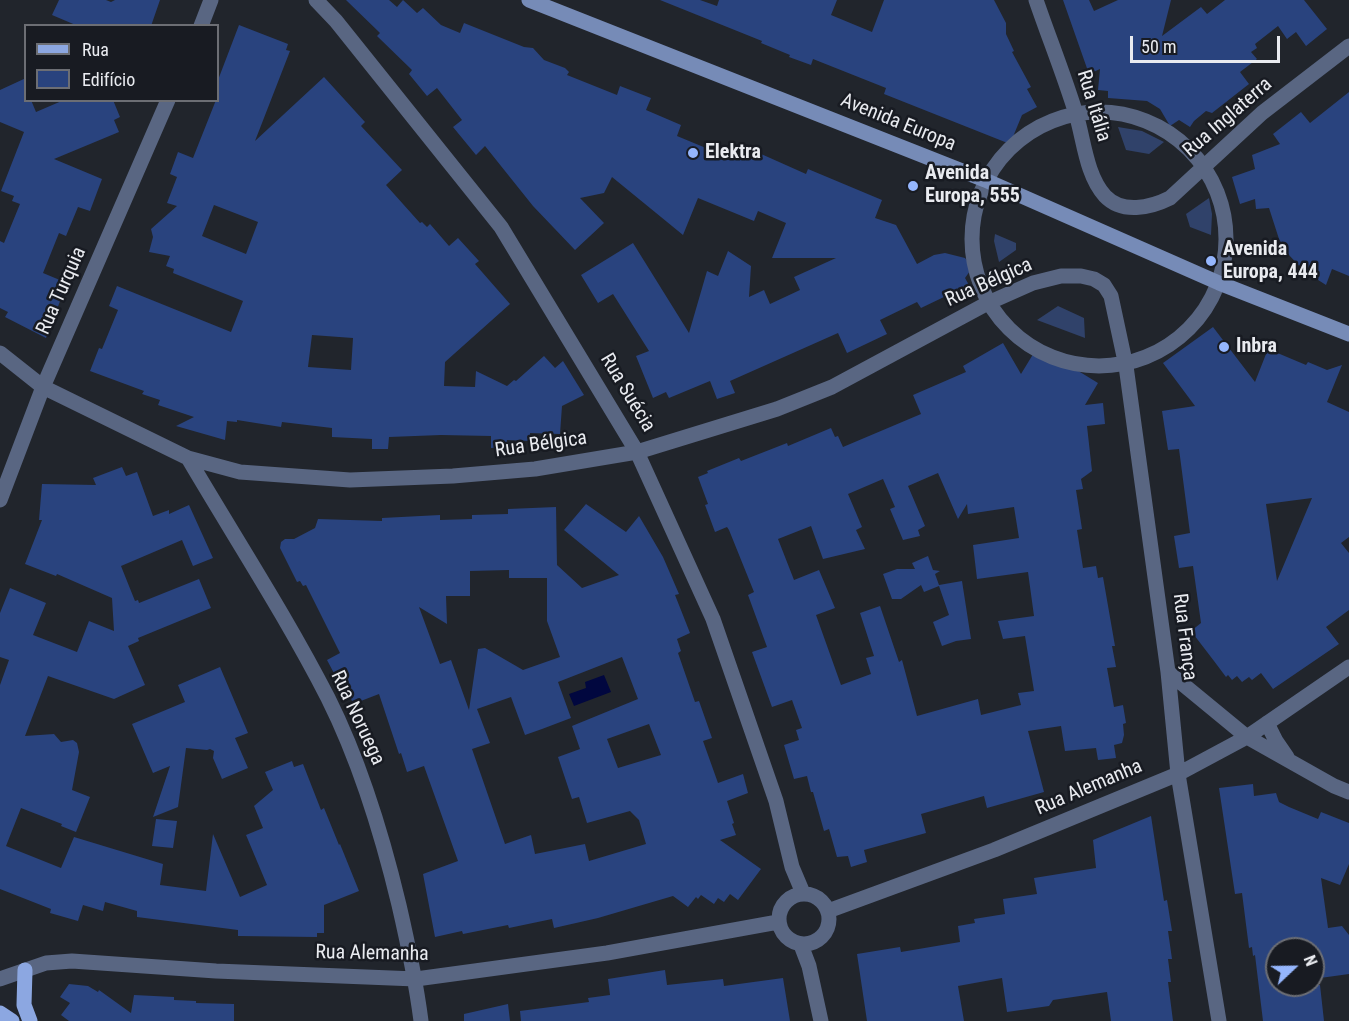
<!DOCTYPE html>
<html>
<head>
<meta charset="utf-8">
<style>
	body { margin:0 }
	#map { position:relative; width:1349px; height:1021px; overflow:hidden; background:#21252c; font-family:"Roboto Condensed",sans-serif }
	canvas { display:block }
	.legend { position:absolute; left:24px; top:24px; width:195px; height:78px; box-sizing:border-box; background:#181b22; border:2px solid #6c6e74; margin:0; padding:8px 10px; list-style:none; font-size:18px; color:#e9ebf0 }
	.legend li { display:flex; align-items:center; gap:12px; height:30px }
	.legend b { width:30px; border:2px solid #6c6e74 }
	.north { position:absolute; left:1265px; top:937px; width:60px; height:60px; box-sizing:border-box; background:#181b22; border:2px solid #6c6e74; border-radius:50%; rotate:68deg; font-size:16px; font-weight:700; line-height:24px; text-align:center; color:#e9ebf0 }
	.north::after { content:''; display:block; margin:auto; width:21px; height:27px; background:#95b6fd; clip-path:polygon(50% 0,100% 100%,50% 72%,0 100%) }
	.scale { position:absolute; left:1130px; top:36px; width:150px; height:27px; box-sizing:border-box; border:3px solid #e9ebf0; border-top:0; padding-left:8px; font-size:18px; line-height:21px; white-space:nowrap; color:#e9ebf0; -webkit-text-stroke:4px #181b22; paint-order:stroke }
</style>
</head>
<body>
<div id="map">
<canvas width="1349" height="1021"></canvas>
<ul class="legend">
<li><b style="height:8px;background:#8ca7e1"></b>Rua</li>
<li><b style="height:16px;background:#29437e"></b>Edifício</li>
</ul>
<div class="north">N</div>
<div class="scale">50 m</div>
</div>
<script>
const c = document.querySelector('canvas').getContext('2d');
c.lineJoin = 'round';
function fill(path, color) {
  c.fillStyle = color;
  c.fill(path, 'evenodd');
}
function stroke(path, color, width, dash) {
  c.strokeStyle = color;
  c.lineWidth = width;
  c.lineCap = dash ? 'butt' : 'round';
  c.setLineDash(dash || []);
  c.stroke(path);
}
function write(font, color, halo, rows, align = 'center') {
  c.font = font + ' "Roboto Condensed",sans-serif';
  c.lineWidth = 5;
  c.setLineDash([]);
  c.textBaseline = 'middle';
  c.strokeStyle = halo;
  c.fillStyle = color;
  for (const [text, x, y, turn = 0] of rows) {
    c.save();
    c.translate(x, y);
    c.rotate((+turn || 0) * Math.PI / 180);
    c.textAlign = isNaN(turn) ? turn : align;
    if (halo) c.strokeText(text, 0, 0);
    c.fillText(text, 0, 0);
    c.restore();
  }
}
fill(new Path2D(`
	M1118,127L1142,131L1164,142L1149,154L1126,150Z
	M1209,198L1212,214L1211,235L1190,227L1186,214Z
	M995,234L1016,243V250L999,262L994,241Z
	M1058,306L1084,318L1085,338L1037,320Z`), '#30426a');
fill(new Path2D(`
	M604,675L611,692L574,706L569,694L586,688L585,682Z`), '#01073f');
fill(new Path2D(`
	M59,0H106L111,2L115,0H160L151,26H78L52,15Z
	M346,0H389L397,7L403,0L417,13L423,8L441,25L460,33L464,23L524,47L533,48L544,60L565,68L569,72L567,75L617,95L620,86L651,98L646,110L681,125L677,136L730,158L736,145H741L806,174L808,169L882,200L875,218L896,225L917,264L934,255L945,253L965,258L970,264V271L965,278L969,285L921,308L917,302L880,320L887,334L847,353L838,333L730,381L735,393L717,399L710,381L669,398L666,392L653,398L636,356L649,351L613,294L598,303L581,275L633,243L689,333L707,271L718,276L728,251L751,266L749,297L764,290L770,304L800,290L794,277L836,258H772L786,223L758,211L754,221L698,198L683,235L612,177L604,193L580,198L604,223L575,250L533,206L485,146L476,155L453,127L462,120L437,88L427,96L409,74L412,70L377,36L380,33Z
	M660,0H700L717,6L719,0H837L831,15L872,32L884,0H994L1006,23V34L1014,51L1012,52L1031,87L1027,89L1037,107L1022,115L1010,144L884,94L886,88L813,59L811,65L789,57L790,55L761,43L762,41Z
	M1063,0H1089L1094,11L1118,0H1171L1162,36L1201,7L1207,14L1225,0H1304L1327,29L1306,46L1296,32L1287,39L1278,26L1255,44L1257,48L1251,52L1257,59L1240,72L1249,84L1212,113L1206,111L1194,121L1190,127L1179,120L1170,126L1160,109L1147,101L1108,98V91L1098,90L1100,69L1089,74Z
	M239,25L288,44L286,50L290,51L255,141L324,77L365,122L361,126L402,170L386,185L420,223L422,222L427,227L430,224L449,246L458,238L479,261L475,264L510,304L445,362L444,386L475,387L476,371L507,386L514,380L516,381L544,356L555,368L563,361L584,395L562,406L560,434L530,433V441L507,440L506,447L491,448V436L441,435L389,437L388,449H372V439L332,437V428L282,422L281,427L237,420V422L227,421L225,440L176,426L194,417L158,405L160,400L142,394L144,391L90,371L99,348L102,349L118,310L109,306L117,286L231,332L243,301L173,273L174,269L166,266L170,256L149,252L153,237L151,229L177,206L167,203L177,177L170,174L178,152L193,158L216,100H218V80ZM214,205L258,222L246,254L202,236ZM312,335L353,338L351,370L308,367Z
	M26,78V100H31L36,112L64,100H113L120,117L114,120L119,132L54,159L102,179L90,211L78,207L66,236L59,233L43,273L67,283L46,338L5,317L8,312L0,308V241L4,243L20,204L12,201L14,196L1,191L24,132L0,122V90Z
	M1349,92V276L1332,269L1326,285L1304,271L1288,254L1279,239L1269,208L1256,209L1255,199L1240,204L1232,177L1255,169L1252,155L1280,144L1273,134L1301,112L1310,123Z
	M1213,327L1255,382L1268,349L1306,365L1308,362L1327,370L1342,365L1327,402L1349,412V537L1341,543L1349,553V610L1326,627L1339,644L1273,689L1261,673L1252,680L1249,677L1242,682L1237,676L1232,680L1228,675L1226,677L1214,661L1191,631L1201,623L1193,566L1179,568L1174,536L1190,533L1179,449L1168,450L1162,411L1195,406L1163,363ZM1312,498L1277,581L1266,504Z
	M1003,343L1021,374L1035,351L1054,363L1057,358L1098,383L1085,405L1103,403L1105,424L1087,426L1092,471L1081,479L1083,489L1076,490L1082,529L1077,530L1083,568L1096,566L1098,578L1103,577L1115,646H1112L1116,667L1107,668L1114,707L1123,705L1126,723L1123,724L1124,735L1122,743L1114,745L1116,758L1098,760L1096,748L1065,751L1061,726L1028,731L1044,792L987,808L984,796L921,814L926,833L864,850L867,862L851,867L848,856L837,857L829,829L824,831L813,792H811L807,776L794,779L784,745L799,740L796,730L802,728L792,700L772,707L752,652L767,647L748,595L754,592L729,530L727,527L715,532L705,505L708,504L698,477L708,473L707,471L739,458L741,461L787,443L788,446L831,428L835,437L838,436L843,447L921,414L913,395L966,372L963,366ZM938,473L958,519L967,504L968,514L1014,507L1019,538L973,545L977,579L1028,572L1034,616L998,621L1003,639L1025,636L1034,691L1018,693L1021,705L981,715L978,699L917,716L902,660L899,662L880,606L860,613L874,656L866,658L871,674L841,685L816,615L835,608L819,570L794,580L778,539L811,526L823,559L865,549L856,530L862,527L848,494L883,479L895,507L890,509L903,540L920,536L918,530L925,526L908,486Z
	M122,467L126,476L137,472L153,516L169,510V514L189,505L213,558L193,566L182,540L121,566L135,601L138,600L139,603L199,579L211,608L138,638L139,641L128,646L145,685L114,699L48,676L25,736L54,734L61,742L73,740L77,743L79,752L72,790L90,797L76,832L61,826L62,824L21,808L6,846L61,868L74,837L163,864L160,885L206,891L213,834L240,897L267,885L246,835L263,828L254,806L273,790L265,772L292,761L294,767L303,764L321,810L324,808L339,845L340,844L359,891L324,905V933H317V937L238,936V930L137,917V911L105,902L103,911L83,905L78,921L50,913L51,909L0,889V685L9,660L0,657V613L10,588L46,603L33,635L77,652L89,621L114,631L112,598L57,574L56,576L25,564L42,520H39L42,484L96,485L93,478Z
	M586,504L626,532L639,516L663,557L679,594L675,595L690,633L677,639L681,651L678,653L695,702L699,701L712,738L703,741L718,783L743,774L748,793L727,801L734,823L732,824L736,835L720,840L761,869L738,900L730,894L724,902L718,898L714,904L701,895L698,899L696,897L688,907L673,896L598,918L554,928L552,919L509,928L508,925L463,934L462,931L435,937L423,874L458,861L424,766L407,772L401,753L399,754L379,694L353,704L342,673L336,677L327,660L340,653L306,585L303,586L300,581L297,582L280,548L281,542L285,539H294L315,528L318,519L382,521V518L440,515V520L472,519V515L508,514V509L556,507L557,565L582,588L619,575L564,530ZM509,570V578H547V621L560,657L523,670L485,648L478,649L469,710L451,660L440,664L419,607L447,624L446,596H470V571ZM622,657L638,699L572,726L580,749L558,757L572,799L579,797L587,823L630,811L639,820L646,844L589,861L585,844L535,854L531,835L505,844L472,749L490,743L477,709L511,697L525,735L542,729L571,718L558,682ZM649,724L661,755L618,768L607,739Z
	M928,556L933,570L940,571L935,574L939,585L962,581L971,639L956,641L942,646L933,622L949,615L939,586L924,592L921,585L901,599H892L883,574L897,569H915L912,563Z
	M220,667L248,733L235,738L248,768L222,779L213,758L214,751L210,749L207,750L186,748L178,807L153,817L170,766L153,773L132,724L185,702L178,685Z
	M1253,784L1254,796L1276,793L1279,802L1289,807L1318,819L1321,812L1349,823V864L1340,885L1321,878L1328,928L1342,926L1349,935V974L1313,979V949H1277V985H1320L1324,1021H1263L1255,955L1253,956L1252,947L1249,948L1242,893L1235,894L1219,788Z
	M1151,816L1164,901L1167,900L1172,931H1168L1172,959H1168L1171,982H1168L1173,1021H1111L1107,992L1053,1000L1049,1006L1007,1012L1002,978L958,986L964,1021H867L857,954L900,947L901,952L960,942L958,926L975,923L974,919L1005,914L1003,899L1037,894L1034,878L1096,868L1093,840Z
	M156,819L177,821L173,848L152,846Z
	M665,970L667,985L723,979L724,986L783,978L790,1021H521L520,1011L589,1002L588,998L610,995L608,979Z
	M69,984L88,986L98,992L99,990L131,1013L134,995L174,997V1000L196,1001V1003L234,1004V1021H69L61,1015L70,1003L60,997Z
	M508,1004L510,1021H464V1014Z`), '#29437e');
stroke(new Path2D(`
	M316,0L336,21L501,227L637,452L713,619L776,801L792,867L803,893
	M1036,0C1049,38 1064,75 1076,114C1084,140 1086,175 1105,196C1122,214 1150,208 1170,198L1262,113L1349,46
	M201,26L211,0
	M972 239a127 127 0 1 1 254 0a127 127 0 1 1-254 0Z
	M0,353L43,387L188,458L240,472L350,480L453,476L535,469L637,452L777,409L832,387L988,303L1033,283L1061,276H1081L1094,279L1104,285L1111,296L1126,366L1168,672L1178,774L1219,1021
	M188,458C235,538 286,616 328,698C361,764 382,834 399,905C408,944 416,982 421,1021
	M0,500L43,387L168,100
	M1168,672L1247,737L1334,786L1349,792
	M1267,723L1276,741L1287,757
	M779 919a25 25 0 1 1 50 0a25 25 0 1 1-50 0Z
	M828,911L994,850L1178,774L1247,737L1349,667
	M801,945L809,966L821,1021
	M0,979L46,963L72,961L216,971L416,979L607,953L778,922`), '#596682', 15);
stroke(new Path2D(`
	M529,0L985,180L1219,283L1349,334`), '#768bb7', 15);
stroke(new Path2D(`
	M25,970L24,1005L30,1021
	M0,1013L12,1021`), '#8ca7e1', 15);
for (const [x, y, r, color] of [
	[693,153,6,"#95b6fd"],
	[913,186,6,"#95b6fd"],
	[1211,261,6,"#95b6fd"],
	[1224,347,6,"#95b6fd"]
]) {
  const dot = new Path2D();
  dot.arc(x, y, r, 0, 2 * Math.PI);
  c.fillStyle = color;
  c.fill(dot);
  stroke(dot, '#181b22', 2);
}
write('20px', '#e9ebf0', '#181b22', [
	["Rua Itália",1093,106,73],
	["Rua Inglaterra",1228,118,-41],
	["Avenida Europa",898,123,22],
	["Rua Bélgica",989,283,-24],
	["Rua Turquia",62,291,-66],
	["Rua Suécia",627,393,59],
	["Rua Bélgica",541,445,-8],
	["Rua França",1184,637,83],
	["Rua Noruega",357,718,65],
	["Rua Alemanha",1089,788,-23],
	["Rua Alemanha",372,954,1]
]);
write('bold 20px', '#e9ebf0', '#181b22', [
	["Elektra",705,153],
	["Avenida",925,174],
	["Europa, 555",925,197],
	["Avenida",1223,250],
	["Europa, 444",1223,273],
	["Inbra",1236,347]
], 'left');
</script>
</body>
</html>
